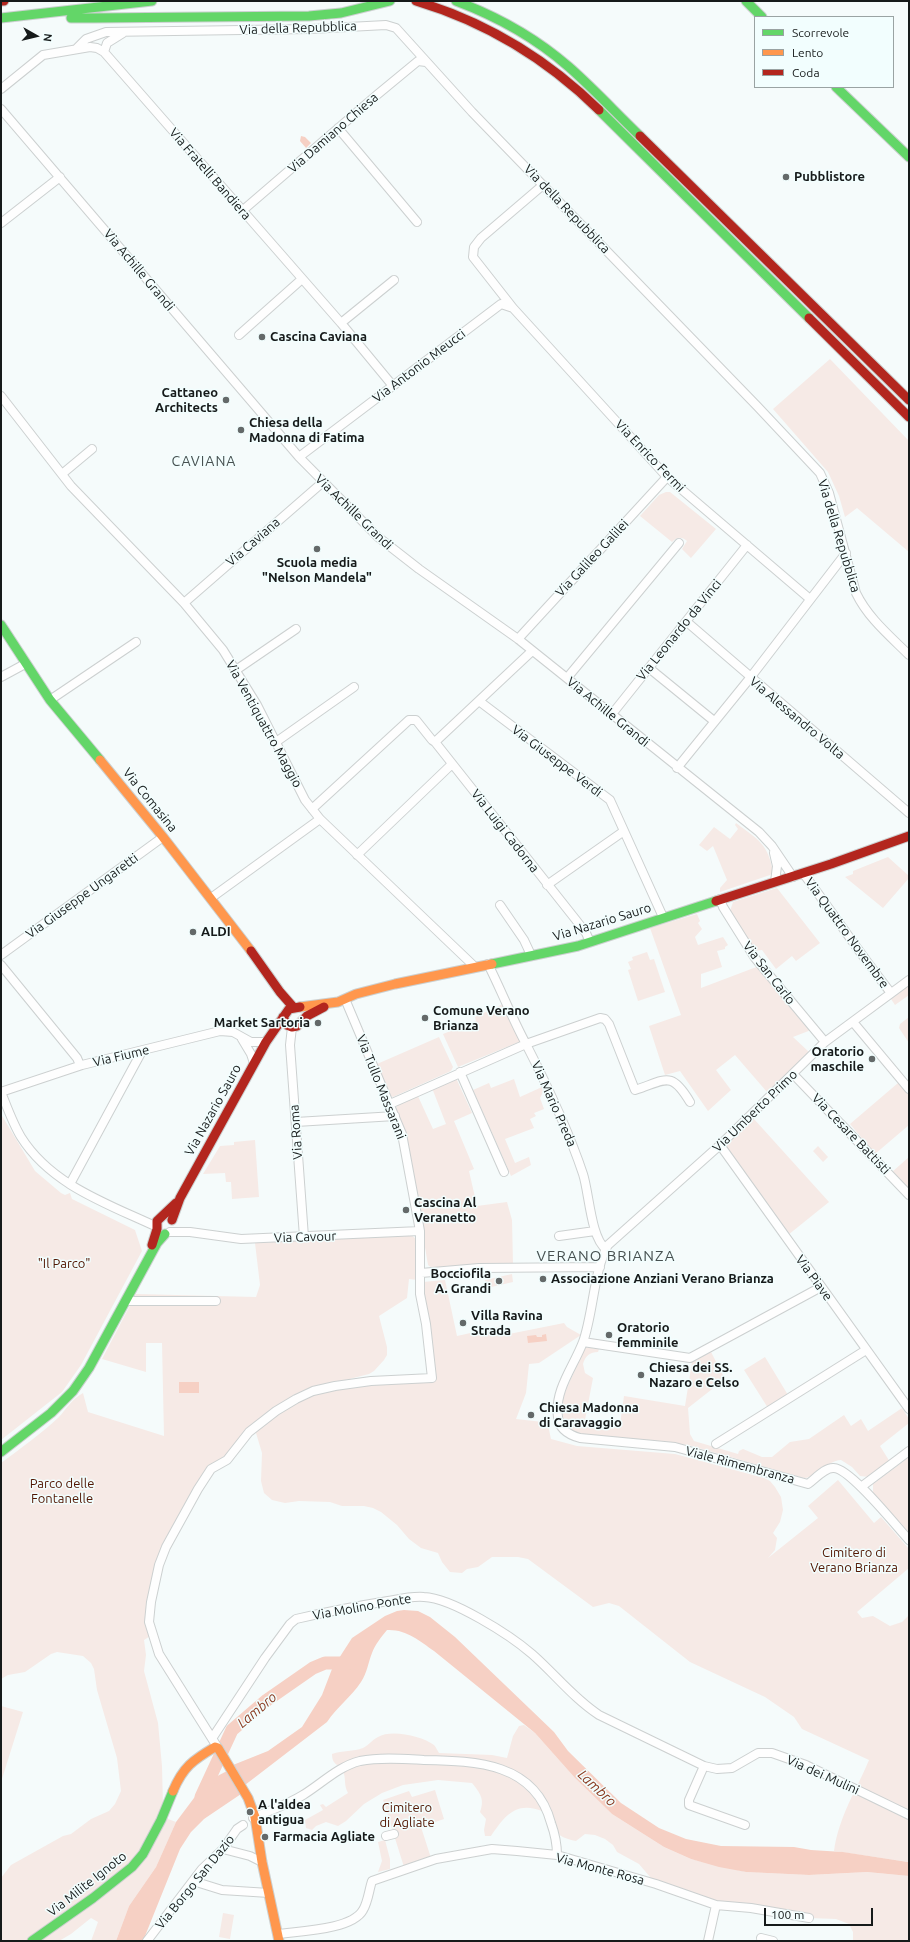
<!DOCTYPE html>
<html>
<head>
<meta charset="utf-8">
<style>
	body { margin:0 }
	#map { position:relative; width:910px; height:1942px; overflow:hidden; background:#f5fbfb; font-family:Ubuntu,sans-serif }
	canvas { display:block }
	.frame { position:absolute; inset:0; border:2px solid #161a1a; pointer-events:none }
	.legend { position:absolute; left:754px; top:16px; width:140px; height:72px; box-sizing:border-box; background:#f2fefe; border:1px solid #9aa3a3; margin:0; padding:5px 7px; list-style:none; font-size:12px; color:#161a1a }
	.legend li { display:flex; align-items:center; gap:8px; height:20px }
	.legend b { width:20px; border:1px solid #9aa3a3 }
	.north { position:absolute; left:16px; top:16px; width:40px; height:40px; -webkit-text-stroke:3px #f2fefe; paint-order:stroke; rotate:98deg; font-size:11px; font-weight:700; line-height:16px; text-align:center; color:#161a1a }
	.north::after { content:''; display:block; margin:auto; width:14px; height:18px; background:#161a1a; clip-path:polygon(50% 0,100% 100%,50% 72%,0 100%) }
	.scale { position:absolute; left:764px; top:1908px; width:109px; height:18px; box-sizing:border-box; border:2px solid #161a1a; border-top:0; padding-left:5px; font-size:12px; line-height:14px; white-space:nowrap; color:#161a1a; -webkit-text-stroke:3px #f2fefe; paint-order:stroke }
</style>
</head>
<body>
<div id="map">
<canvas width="910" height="1942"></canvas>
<div class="frame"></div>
<ul class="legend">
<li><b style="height:5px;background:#63d668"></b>Scorrevole</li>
<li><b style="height:5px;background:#ff974d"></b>Lento</li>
<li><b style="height:5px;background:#b3261e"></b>Coda</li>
</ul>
<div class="north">N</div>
<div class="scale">100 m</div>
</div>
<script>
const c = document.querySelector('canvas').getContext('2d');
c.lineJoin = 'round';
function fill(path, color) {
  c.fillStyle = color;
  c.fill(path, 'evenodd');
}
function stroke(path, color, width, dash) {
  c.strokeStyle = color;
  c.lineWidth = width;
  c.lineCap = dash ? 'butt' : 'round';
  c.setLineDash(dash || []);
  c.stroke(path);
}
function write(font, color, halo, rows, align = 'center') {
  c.font = font + ' Ubuntu,sans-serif';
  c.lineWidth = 3;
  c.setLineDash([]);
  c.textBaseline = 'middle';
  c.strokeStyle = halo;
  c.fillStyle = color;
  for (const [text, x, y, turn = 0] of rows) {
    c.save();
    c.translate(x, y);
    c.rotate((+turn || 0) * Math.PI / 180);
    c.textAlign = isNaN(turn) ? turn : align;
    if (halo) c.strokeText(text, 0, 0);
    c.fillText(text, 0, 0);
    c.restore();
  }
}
fill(new Path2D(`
	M830,359L909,441V552L857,508L845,517L839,496L828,472L773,409Z
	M666,492H670L716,529L691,558L682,549L687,541C681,536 677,537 672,542L640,516L659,495Z
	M736,823C758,840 768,843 773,872L770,875L720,892V888L727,880L713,846L707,851L699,845L714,827L730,839L738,829L735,825Z
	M888,857L909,876V878L883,908L845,877L853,874V871Z
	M777,888L820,943L796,961L792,956L776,969L762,950L754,951L730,911L733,902Z
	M697,914L700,921L698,923L702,929L695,937L698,945L723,937L728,945L725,947V949L717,951L722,967L701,974V988L759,966L811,1030L793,1037L809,1052L767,1092L735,1055L716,1070L731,1090L708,1111L680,1071L665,1075L649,1026L681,1015L650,928Z
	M647,952L650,960L654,959L665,992L638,1001L628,970L631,969L628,962L633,960L632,957Z
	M909,985V995L895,1005L891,999Z
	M503,1004L520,1039L519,1042L458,1067L443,1034L476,1021L475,1017Z
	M909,1017V1043L899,1028L900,1024Z
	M439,1037L453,1067L451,1071L393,1097L391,1096L377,1064Z
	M456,1078L472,1113L454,1121L474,1169L469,1171L477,1206L507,1202L512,1220L513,1264L432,1268L428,1265L406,1134L396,1108L398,1103L417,1094L433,1129L446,1124L432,1088Z
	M514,1079L520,1097L542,1087L543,1092L540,1098L544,1109L534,1113L536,1116L530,1119L534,1128L505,1139L515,1163L529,1157L531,1165L511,1176L473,1090L489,1083L491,1088Z
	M898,1083L909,1095V1125L875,1154L850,1124Z
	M1,1114L35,1171L61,1193L65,1195L70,1193L72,1199L135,1230L142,1251L81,1365L62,1392L1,1440Z
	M754,1119L829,1202L788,1235L725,1146Z
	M255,1140L259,1197L232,1199L231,1182H226L225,1173L203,1174L220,1146L234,1145V1142Z
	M818,1146L828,1157L823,1162L813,1151Z
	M909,1157V1189L892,1172Z
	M411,1235L415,1238L418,1280L409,1279L407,1298L379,1316L387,1347V1355L384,1360L374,1371L369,1374L326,1385L320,1392L378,1383L435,1380L423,1282L445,1280L457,1336L502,1326L504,1335L564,1323L567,1327L581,1335L539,1363L529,1364L526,1393L516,1419L543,1422L548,1425L551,1439L577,1446L675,1454L764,1478L770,1481L775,1487L781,1497L783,1510L780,1522L773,1533L777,1538L775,1550L768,1558L818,1518L808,1506L838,1480L874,1523L881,1517L909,1549V1568L857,1612L862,1618L873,1616L890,1626L902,1622L909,1615V1862L834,1851C839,1816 856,1791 869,1760L802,1729L794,1717L765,1697L690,1662L619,1606L609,1603L593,1607L528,1559L518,1557H492L478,1567L467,1569L462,1573L450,1572L442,1562L438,1553L421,1548L409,1539L397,1525L381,1512L373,1508L364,1506H342L330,1502L299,1501L285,1503L272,1500L264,1493L261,1481L262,1453L256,1433L249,1432L227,1460L211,1469L166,1547L151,1602L152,1635L144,1640L146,1655L144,1671L158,1723L162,1766L163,1806L168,1819L176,1822L156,1867L129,1906L116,1941H91L98,1922L91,1918L71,1934L59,1941H1V1878L11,1865L63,1836L71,1834L91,1819L109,1811L115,1804L121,1791L117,1758L97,1690L94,1669L91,1663L83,1656L57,1652L51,1654L25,1672L8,1675L1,1679V1463C21,1448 41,1434 59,1417C67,1408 72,1399 83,1393L88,1412L164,1436L162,1343H146V1372L102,1359L136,1294L256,1297L260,1285L255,1243Z
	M512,1274L513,1282L487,1288L485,1280Z
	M585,1347L599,1349L598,1352C590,1352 585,1356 583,1364L585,1373L593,1378L585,1420L620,1424L624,1396L685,1406L692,1362L711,1352L725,1379L688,1408L690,1434L694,1441L738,1454L739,1451L743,1449L762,1457H772L790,1442L809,1439L844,1415L851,1426L861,1419L868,1431L902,1408L909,1419V1423L880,1446L890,1462L869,1477L860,1476L852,1467L841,1460C826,1461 819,1477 804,1478L688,1445L580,1435L566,1427L561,1417L562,1399Z
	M765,1357L788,1395L768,1408L744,1370Z
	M909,1457V1534L873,1497V1484Z
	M1,1706L23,1712L1,1782Z
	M524,1725L535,1733L575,1778L612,1814L664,1847L691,1859L746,1872L809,1875L867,1872L909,1876V1941H853V1932L849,1924L836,1919L809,1918L716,1905L656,1884L639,1864L617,1852L613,1845L605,1839L595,1835L585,1834L576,1841C555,1837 553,1829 544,1812C516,1800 505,1816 491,1836H485L484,1830L486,1819L480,1812C485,1799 480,1793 472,1783L438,1780L403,1785L382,1793L364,1804L346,1821L338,1826L326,1822L316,1826L312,1830L306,1828L305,1820L323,1810L320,1805L323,1804L326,1807L348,1793C343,1784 347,1779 342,1768C335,1764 332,1762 332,1754C343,1750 353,1752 363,1748C369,1745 372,1740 378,1737C391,1729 422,1736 434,1745C436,1747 437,1750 439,1753L492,1755L507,1758L513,1736L519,1726Z
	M435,1790L444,1819L421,1827L431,1858L404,1867L383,1800L409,1791L412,1797Z
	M385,1840L390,1859V1869L378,1872L382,1861L378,1842Z
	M223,1913L234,1915L230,1939L219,1937Z`), '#f6eae6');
fill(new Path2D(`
	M301,136L305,137L311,143L306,148L300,141Z
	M546,1334L547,1341L528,1343L527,1336L536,1335L537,1337H542V1335Z
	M179,1382H199V1393H179Z
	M404,1610L418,1611L430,1617L455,1637L554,1732L568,1751L621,1803L659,1828L686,1839L721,1846L794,1847L811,1850L843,1852L908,1862L909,1876L867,1872L809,1875L746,1872L719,1867L691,1859L664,1847L612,1814L575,1778L535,1733L434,1651C420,1641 406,1629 387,1630C381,1637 375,1645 372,1653C368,1663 367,1673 361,1682C351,1697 337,1707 327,1722L245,1785L233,1765L268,1751L302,1727L322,1695L332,1669L352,1638L385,1616L397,1611Z
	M227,1771L241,1794L204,1819L191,1832L180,1849L143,1941H116L129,1906L156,1867L176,1822L206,1782Z`), '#f6d0c4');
stroke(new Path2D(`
	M201,1797L232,1730L267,1700L313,1668L325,1663H349`), '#f6d0c4', 13);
const street = new Path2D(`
	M77,48L86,39L106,32L310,29L386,25L396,28L472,112L757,406L820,473L829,493L856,593C868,618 890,636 909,655
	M104,52L107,43L123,33
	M1,89L43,55L90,47L97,48L104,52L341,323L393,386
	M1,109L299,457L378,537L419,569L518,639L759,832L772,846L793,877
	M338,128L417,222
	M242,211L378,94L418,61L426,62
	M1,223L60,177
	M513,308L473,257L474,247L481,238L543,185
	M341,323L394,280
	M239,335L302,279
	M1,396L71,486L184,603L223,650L257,705L305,800L320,819L475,967
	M299,457L501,304L513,308L667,477L810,599
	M62,474L92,449
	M184,603L323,482
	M687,622L909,813
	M518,639L667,477
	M649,668L714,721
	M236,670L296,629
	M1,677L25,664
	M567,678L679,543
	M50,700L136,642
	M479,701L610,800L663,917
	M612,714L747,545
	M276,742L354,687
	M435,742L532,651
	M677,768L750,678L846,553
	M312,809L409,720H416L432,740L435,742L576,920L586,933L590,942
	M774,853L777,866L775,882
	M357,855L452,764
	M803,873C833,913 860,954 891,993
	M547,885L624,831
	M211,898L320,819
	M720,899L723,907L755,958L825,1042
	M500,905L524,940L531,955
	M1,955L163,837
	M488,964C501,990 512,1018 526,1044C548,1087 568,1129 583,1174C589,1192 591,1239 606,1249
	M1,965L77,1058L80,1065
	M909,980L825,1042L720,1145L608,1245C594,1269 593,1315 583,1342C574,1366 554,1390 558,1417C559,1429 569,1435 580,1438L675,1447L808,1484C815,1479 825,1467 834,1468C851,1469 896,1526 909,1540
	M853,1022L909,1089
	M292,1027L290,1045L304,1237
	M242,1039L251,1054L254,1063
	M460,1072L504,1172
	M793,1074L909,1195
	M1,1092L82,1065L220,1031L233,1032L251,1042H266
	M1,1092C7,1107 13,1124 21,1137C51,1185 108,1204 157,1227
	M390,1104L526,1044L600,1018L605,1019L609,1024L635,1090C666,1080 671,1070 690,1102
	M296,1122L395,1116
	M720,1145L909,1409
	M70,1184L142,1051
	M170,1232H190L241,1239L420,1231
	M559,1236L595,1231
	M421,1273L479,1268L600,1267
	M126,1301H216
	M583,1342L690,1358L821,1287
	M716,1444L866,1350
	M861,1487L909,1451
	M213,1737L265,1658L290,1624L296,1619C326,1612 357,1606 388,1601C399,1599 412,1596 424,1597C452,1598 510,1635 532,1654C555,1674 573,1698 599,1715L704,1766L717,1769L732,1768L758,1753H772L806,1765L909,1815
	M218,1748L159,1654L149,1622L151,1602L159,1565L166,1547L198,1489L211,1469L227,1460L249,1432L276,1411L296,1399L313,1391L335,1386L371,1381L432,1378L426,1324L420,1294V1231L402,1134L345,999
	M704,1766L689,1800V1805L745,1825
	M253,1818C270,1810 287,1805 303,1795C321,1784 339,1766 360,1761C381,1757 404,1759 424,1760C477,1761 535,1763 551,1823C555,1834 557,1844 557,1855
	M386,1836L394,1834
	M223,1849L250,1856L262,1862
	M193,1881L222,1890L269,1893
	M278,1934C299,1931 352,1930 363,1910C368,1902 369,1890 372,1881L436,1859L492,1849L517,1851L557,1855L656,1884L716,1905L751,1908L809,1918
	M761,1938L773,1941
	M147,1941L202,1869L223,1849L237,1829L243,1825
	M708,1941L716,1905`);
const fast = new Path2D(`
	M456,1C496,16 537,39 569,67C594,89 616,113 640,136
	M746,1L762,17
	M1,18L152,1
	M71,18H94
	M94,18L309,16L341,13L390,1
	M836,87L909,157
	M599,110L809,318
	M1,625L50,700L100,760
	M492,964L578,946L716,901
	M1,1452L51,1413L73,1391L89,1368L157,1243L165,1234
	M32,1941L93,1898L132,1867L143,1854L161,1820L173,1791`);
const slow = new Path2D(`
	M100,760L163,837L251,951
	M300,1007L338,1002L356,994L395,984L492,964
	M173,1791C183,1767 193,1760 215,1747L218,1748L248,1798L255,1817L262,1862L279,1941`);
const jam = new Path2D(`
	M1,1H4
	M416,1C486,22 547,59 599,110
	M640,136L909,400
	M809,318L909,417
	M716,901L831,864L909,836
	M251,951L280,992L294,1008
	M283,1017L287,1025L292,1027L297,1026L307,1016L324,1007
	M172,1220L180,1198L266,1042L289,1009L300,1007
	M152,1245L157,1229V1221L176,1203`);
stroke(street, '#ccd0d0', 10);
stroke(fast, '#ccd0d0', 11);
stroke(slow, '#ccd0d0', 11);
stroke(jam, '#ccd0d0', 11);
stroke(street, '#fefefe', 8);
stroke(fast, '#63d668', 9);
stroke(slow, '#ff974d', 9);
stroke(jam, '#b3261e', 9);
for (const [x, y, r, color] of [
	[786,177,4,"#646969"],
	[262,337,4,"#646969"],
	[226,400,4,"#646969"],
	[241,430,4,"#646969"],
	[317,549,4,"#646969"],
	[193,932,4,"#646969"],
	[425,1018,4,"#646969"],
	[318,1023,4,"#646969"],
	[872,1059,4,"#646969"],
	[406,1210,4,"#646969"],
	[543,1279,4,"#646969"],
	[499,1281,4,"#646969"],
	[463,1323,4,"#646969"],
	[609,1335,4,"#646969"],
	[641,1375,4,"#646969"],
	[531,1415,4,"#646969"],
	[250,1812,4,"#646969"],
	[265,1837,4,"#646969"]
]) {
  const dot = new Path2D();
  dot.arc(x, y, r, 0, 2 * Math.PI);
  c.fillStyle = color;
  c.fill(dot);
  stroke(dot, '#f2fefe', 1.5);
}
write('13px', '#161a1a', '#f2fefe', [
	["Via della Repubblica",298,28,-2],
	["Via Damiano Chiesa",333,133,-41],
	["Via Fratelli Bandiera",210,174,49],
	["Via della Repubblica",567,209,46],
	["Via Achille Grandi",139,270,50],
	["Via Antonio Meucci",419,366,-37],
	["Via Enrico Fermi",650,456,46],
	["Via Achille Grandi",354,512,44],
	["Via della Repubblica",839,536,73],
	["Via Caviana",253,542,-41],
	["Via Galileo Galilei",592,558,-47],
	["Via Leonardo da Vinci",679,630,-51],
	["Via Achille Grandi",608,712,39],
	["Via Alessandro Volta",797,718,40],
	["Via Ventiquattro Maggio",264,724,61],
	["Via Giuseppe Verdi",557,761,37],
	["Via Comasina",150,800,51],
	["Via Luigi Cadorna",505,831,52],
	["Via Giuseppe Ungaretti",82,896,-36],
	["Via Nazario Sauro",602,922,-17],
	["Via Quattro Novembre",847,933,54],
	["Via San Carlo",769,973,52],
	["Via Fiume",121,1056,-13],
	["Via Tullo Massarani",381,1087,68],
	["Via Mario Preda",554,1104,66],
	["Via Nazario Sauro",213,1110,-61],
	["Via Umberto Primo",755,1111,-44],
	["Via Roma",296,1132,-94],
	["Via Cesare Battisti",851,1134,46],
	["Via Cavour",305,1237,-2],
	["Via Piave",814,1278,54],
	["Viale Rimembranza",740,1465,15],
	["Via Molino Ponte",362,1607,-10],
	["Via dei Mulini",823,1775,24],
	["Via Monte Rosa",600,1869,15],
	["Via Borgo San Dazio",195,1882,-51],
	["Via Milite Ignoto",87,1884,-38]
]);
write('bold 13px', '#161a1a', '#f2fefe', [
	["Pubblistore",794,177],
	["Cascina Caviana",270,337],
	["Cattaneo",218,393,"right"],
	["Architects",218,408,"right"],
	["Chiesa della",249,423],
	["Madonna di Fatima",249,438],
	["Scuola media",317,563,"center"],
	["\"Nelson Mandela\"",317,578,"center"],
	["ALDI",201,932],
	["Comune Verano",433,1011],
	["Brianza",433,1026],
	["Market Sartoria",310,1023,"right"],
	["Oratorio",864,1052,"right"],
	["maschile",864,1067,"right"],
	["Cascina Al",414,1203],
	["Veranetto",414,1218],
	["Bocciofila",491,1274,"right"],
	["A. Grandi",491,1289,"right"],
	["Associazione Anziani Verano Brianza",551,1279],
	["Villa Ravina",471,1316],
	["Strada",471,1331],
	["Oratorio",617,1328],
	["femminile",617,1343],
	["Chiesa dei SS.",649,1368],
	["Nazaro e Celso",649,1383],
	["Chiesa Madonna",539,1408],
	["di Caravaggio",539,1423],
	["A l'aldea",258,1805],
	["antigua",258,1820],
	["Farmacia Agliate",273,1837]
], 'left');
write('13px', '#521703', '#f2fefe', [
	["\"Il Parco\"",64,1264],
	["Parco delle",62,1484],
	["Fontanelle",62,1499],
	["Cimitero di",854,1553],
	["Verano Brianza",854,1568],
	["Cimitero",407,1808],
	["di Agliate",407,1823]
]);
c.letterSpacing = '1px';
write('14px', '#475050', '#f2fefe', [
	["CAVIANA",204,461]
]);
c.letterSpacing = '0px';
write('italic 14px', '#8b3b21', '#f2fefe', [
	["Lambro",257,1710,-40],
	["Lambro",597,1788,43]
]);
c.letterSpacing = '1px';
write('15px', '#475050', '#f2fefe', [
	["VERANO BRIANZA",606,1256]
]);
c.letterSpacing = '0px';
</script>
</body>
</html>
